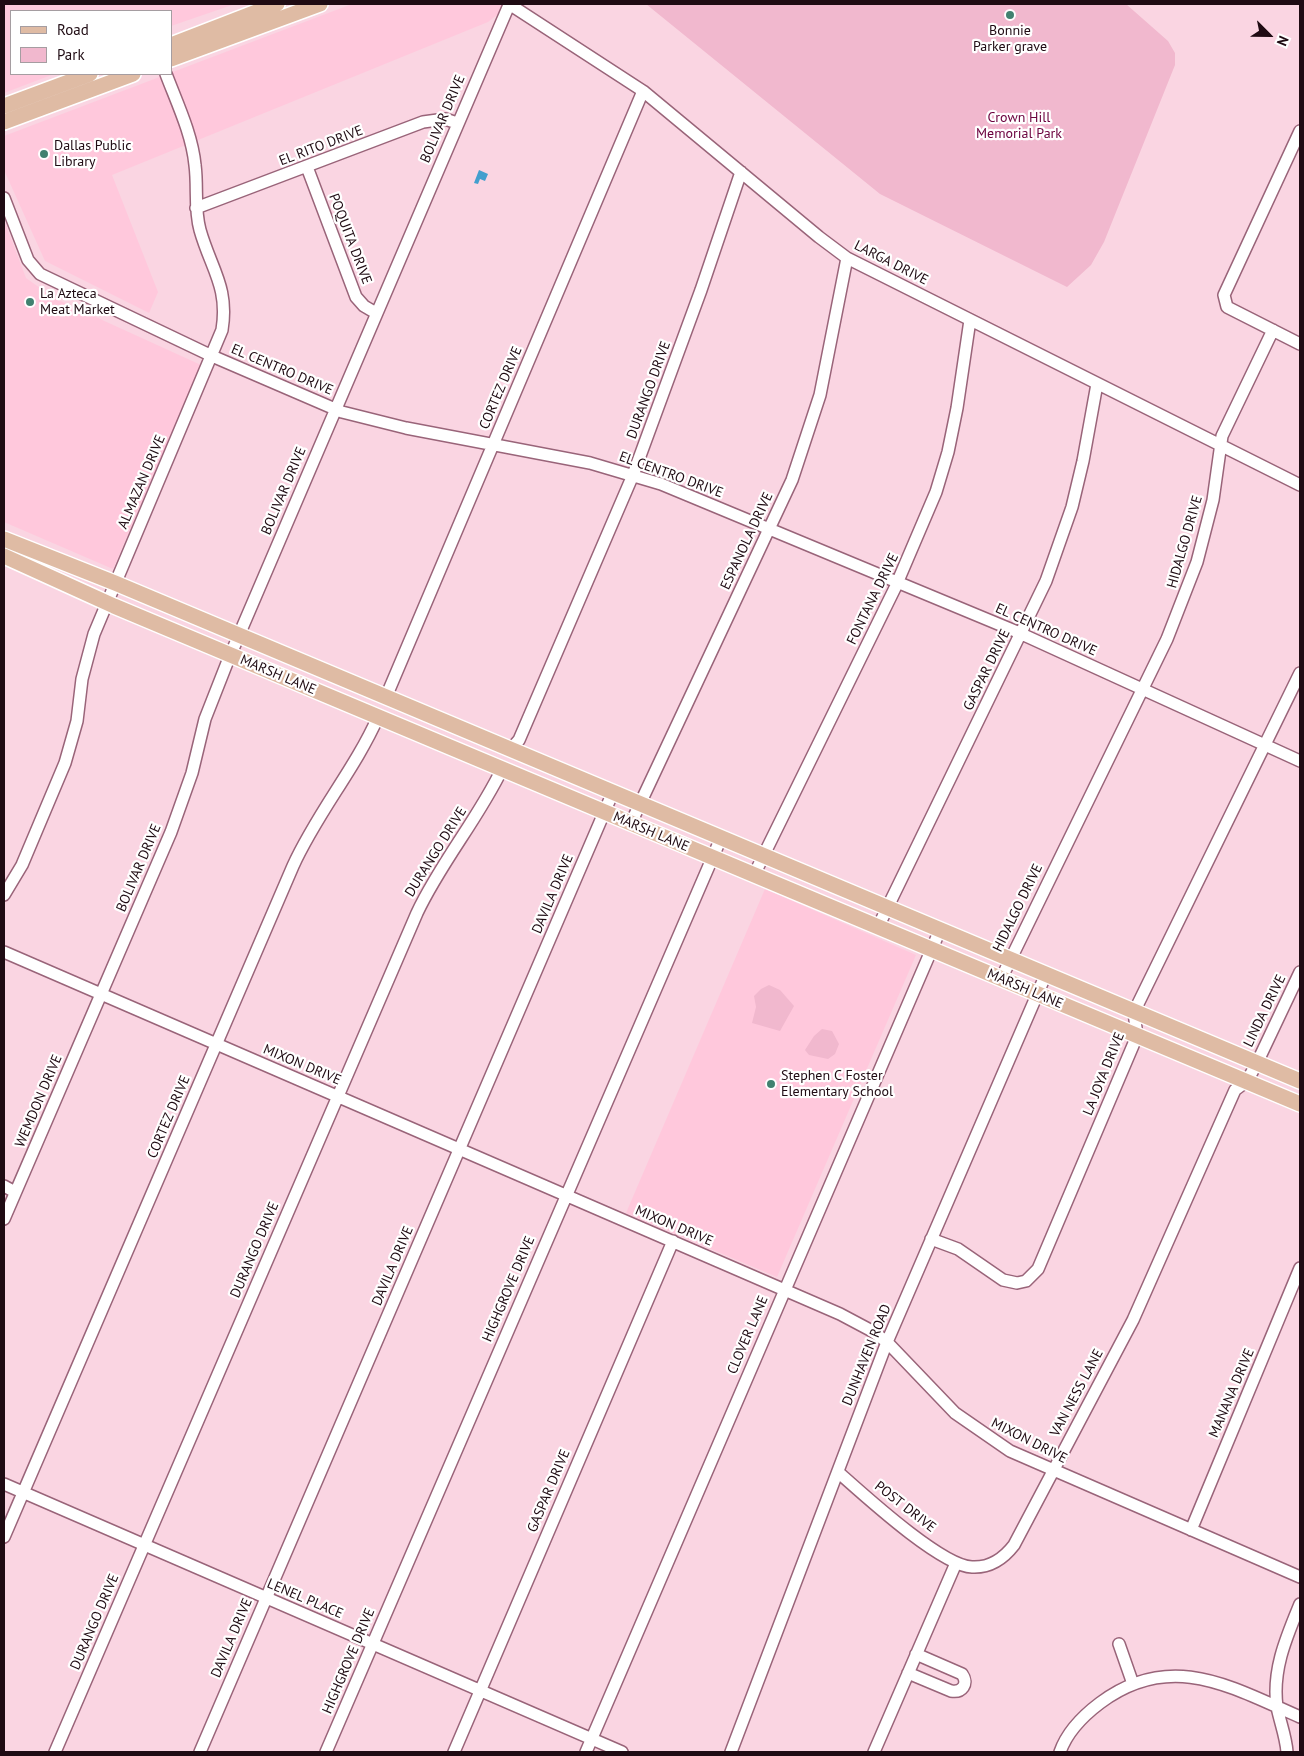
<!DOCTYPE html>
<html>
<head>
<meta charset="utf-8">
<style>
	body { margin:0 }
	#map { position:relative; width:1304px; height:1756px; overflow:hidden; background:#fad5e2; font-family:"PT Sans",sans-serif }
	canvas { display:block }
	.frame { position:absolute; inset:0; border:5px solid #1f0b13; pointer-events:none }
	.legend { position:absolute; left:10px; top:10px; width:162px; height:65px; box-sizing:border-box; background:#fff; border:1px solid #a59da1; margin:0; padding:6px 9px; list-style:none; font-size:15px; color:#1f0b13 }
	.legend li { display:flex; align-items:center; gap:10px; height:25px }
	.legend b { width:25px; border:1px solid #a59da1 }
	.north { position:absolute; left:1244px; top:10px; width:50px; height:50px; -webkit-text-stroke:4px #fff; paint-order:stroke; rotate:113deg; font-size:14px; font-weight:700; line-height:20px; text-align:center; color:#1f0b13 }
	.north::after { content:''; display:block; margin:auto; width:18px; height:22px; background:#1f0b13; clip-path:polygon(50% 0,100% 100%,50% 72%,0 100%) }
</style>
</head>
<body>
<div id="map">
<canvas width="1304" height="1756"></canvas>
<div class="frame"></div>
<ul class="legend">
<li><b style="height:6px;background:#dfbba4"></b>Road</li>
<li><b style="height:14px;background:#f1b8ce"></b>Park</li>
</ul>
<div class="north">N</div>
</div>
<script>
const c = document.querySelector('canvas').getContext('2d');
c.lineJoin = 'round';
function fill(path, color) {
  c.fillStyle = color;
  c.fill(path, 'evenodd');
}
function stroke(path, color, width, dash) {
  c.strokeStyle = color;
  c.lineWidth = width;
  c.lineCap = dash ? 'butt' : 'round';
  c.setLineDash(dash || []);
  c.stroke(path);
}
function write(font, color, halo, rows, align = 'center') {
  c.font = font + ' "PT Sans",sans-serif';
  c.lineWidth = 4.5;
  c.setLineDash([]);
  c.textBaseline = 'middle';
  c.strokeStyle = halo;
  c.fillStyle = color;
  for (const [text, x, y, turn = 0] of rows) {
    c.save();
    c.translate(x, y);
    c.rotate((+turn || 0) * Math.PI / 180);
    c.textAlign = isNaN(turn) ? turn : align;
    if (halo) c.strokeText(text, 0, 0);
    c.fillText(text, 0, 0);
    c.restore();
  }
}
fill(new Path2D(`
	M4,4H235L171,26V11H11V74H54L4,93Z
	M352,4H511L488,22L112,175L158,292L149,313L45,261L4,170V136Z
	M4,220L26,278L54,298L201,365L113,569L4,522Z
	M765,889L916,955L777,1277L626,1213Z`), '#ffc8dc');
fill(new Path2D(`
	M646,4H1126L1168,41L1175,53V65L1104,242L1091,265L1067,287L880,194Z
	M769,985L780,990L794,1006L780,1031L752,1023L756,1007L754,996L761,989Z
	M822,1029L832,1031L839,1044L835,1054L828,1059L809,1055L805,1050L814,1036Z`), '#f1b8ce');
fill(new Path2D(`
	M479,170L488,174L485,181L480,179L478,184L474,183Z`), '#439fce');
const minor = new Path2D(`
	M509,4L643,91L819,237L847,258L1300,485
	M1300,131L1224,295L1227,307L1300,344
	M307,167L356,297L364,306L376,313
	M4,198L28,260L40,274L212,356L342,412L406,428L590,463L661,484L1015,631L1300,761
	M196,208L423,122L445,119L457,123
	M386,697L643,91
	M511,749L519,740L633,475L701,290L741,172
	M631,823L792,480L820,395L847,258
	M754,875L895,588L936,492L948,452L957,408L970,320
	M4,895L22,865L65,763L77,721L82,679L94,634L222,330C229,287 211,269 200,230C194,209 198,187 195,165C192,134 177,103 166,74
	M878,927L1046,581L1072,507L1083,461L1097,384
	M4,952L840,1314L872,1331L887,1342L955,1413L1010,1451L1300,1577
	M1001,979L1167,639L1197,562L1213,500L1222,436L1273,330
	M4,1186L15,1192
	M4,1219L171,832L192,773L205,719L227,663L509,5
	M931,1239L958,1249L1003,1280L1017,1283L1026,1281L1038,1269L1137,1036L1134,1012L1300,673
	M838,1472C863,1494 941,1566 972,1567C990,1568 1004,1558 1014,1545L1133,1320L1235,1090L1247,1081L1257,1063L1300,972
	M4,1484L622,1752
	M1191,1530L1300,1268
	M4,1537L293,866C317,813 355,769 378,717
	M1119,1644L1133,1684
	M908,1673L951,1691C962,1693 969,1684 962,1674L916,1654
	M55,1752L417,913C441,862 478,819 502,769
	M200,1752L613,792
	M326,1752L721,838
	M454,1752L673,1241
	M586,1752L940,930
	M731,1752L887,1342L1046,974
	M874,1752L956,1563
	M1060,1752C1067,1732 1084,1715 1100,1703C1171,1650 1231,1687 1300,1717
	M1287,1752C1286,1737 1280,1722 1277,1707C1272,1670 1286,1638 1300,1604`);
const major = new Path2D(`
	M171,45L277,4
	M171,59L320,4
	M4,106L90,74
	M4,122L133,74
	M4,539L115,583L1300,1081
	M4,556L114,606L1300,1104`);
stroke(minor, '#996479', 14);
stroke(major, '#fff', 18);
stroke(minor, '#fff', 11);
stroke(major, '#dfbba4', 15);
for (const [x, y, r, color] of [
	[1010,15,5,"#418170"],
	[44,154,5,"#418170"],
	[30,302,5,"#418170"],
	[771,1084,5,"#418170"]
]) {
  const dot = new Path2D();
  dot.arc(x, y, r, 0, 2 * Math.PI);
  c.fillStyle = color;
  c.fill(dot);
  stroke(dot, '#fff', 2);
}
write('14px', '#1f0b13', '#fff', [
	["Bonnie",1010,31,"center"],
	["Parker grave",1010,47,"center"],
	["Dallas Public",54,146],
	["Library",54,162],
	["La Azteca",40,294],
	["Meat Market",40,310],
	["Stephen C Foster",781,1076],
	["Elementary School",781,1092]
], 'left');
write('14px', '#6b023e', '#fff', [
	["Crown Hill",1019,118],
	["Memorial Park",1019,134]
]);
write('14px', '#1f0b13', '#fff', [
	["BOLIVAR DRIVE",443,119,-67],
	["EL RITO DRIVE",321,146,-21],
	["POQUITA DRIVE",350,239,69],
	["LARGA DRIVE",891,263,27],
	["EL CENTRO DRIVE",282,370,23],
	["CORTEZ DRIVE",501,388,-67],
	["DURANGO DRIVE",649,390,-70],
	["EL CENTRO DRIVE",671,475,20],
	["ALMAZAN DRIVE",142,482,-67],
	["BOLIVAR DRIVE",284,491,-67],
	["ESPANOLA DRIVE",747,541,-65],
	["HIDALGO DRIVE",1185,542,-74],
	["FONTANA DRIVE",873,599,-64],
	["EL CENTRO DRIVE",1046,630,24],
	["GASPAR DRIVE",987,670,-64],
	["MARSH LANE",278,675,23],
	["MARSH LANE",651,832,23],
	["DURANGO DRIVE",436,852,-58],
	["BOLIVAR DRIVE",139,868,-67],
	["DAVILA DRIVE",553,894,-67],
	["HIDALGO DRIVE",1018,908,-64],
	["MARSH LANE",1025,989,23],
	["LINDA DRIVE",1265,1011,-64],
	["MIXON DRIVE",302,1065,23],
	["LA JOYA DRIVE",1104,1074,-68],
	["WEMDON DRIVE",39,1101,-67],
	["CORTEZ DRIVE",169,1117,-67],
	["MIXON DRIVE",674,1226,23],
	["DURANGO DRIVE",255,1250,-67],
	["DAVILA DRIVE",393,1266,-67],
	["HIGHGROVE DRIVE",509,1289,-67],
	["CLOVER LANE",748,1335,-67],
	["DUNHAVEN ROAD",867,1355,-68],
	["VAN NESS LANE",1077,1393,-62],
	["MANANA DRIVE",1232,1393,-67],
	["MIXON DRIVE",1029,1441,27],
	["GASPAR DRIVE",549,1491,-67],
	["POST DRIVE",905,1507,38],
	["LENEL PLACE",305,1599,23],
	["DURANGO DRIVE",95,1622,-67],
	["DAVILA DRIVE",232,1638,-67],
	["HIGHGROVE DRIVE",349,1661,-67]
]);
</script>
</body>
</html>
